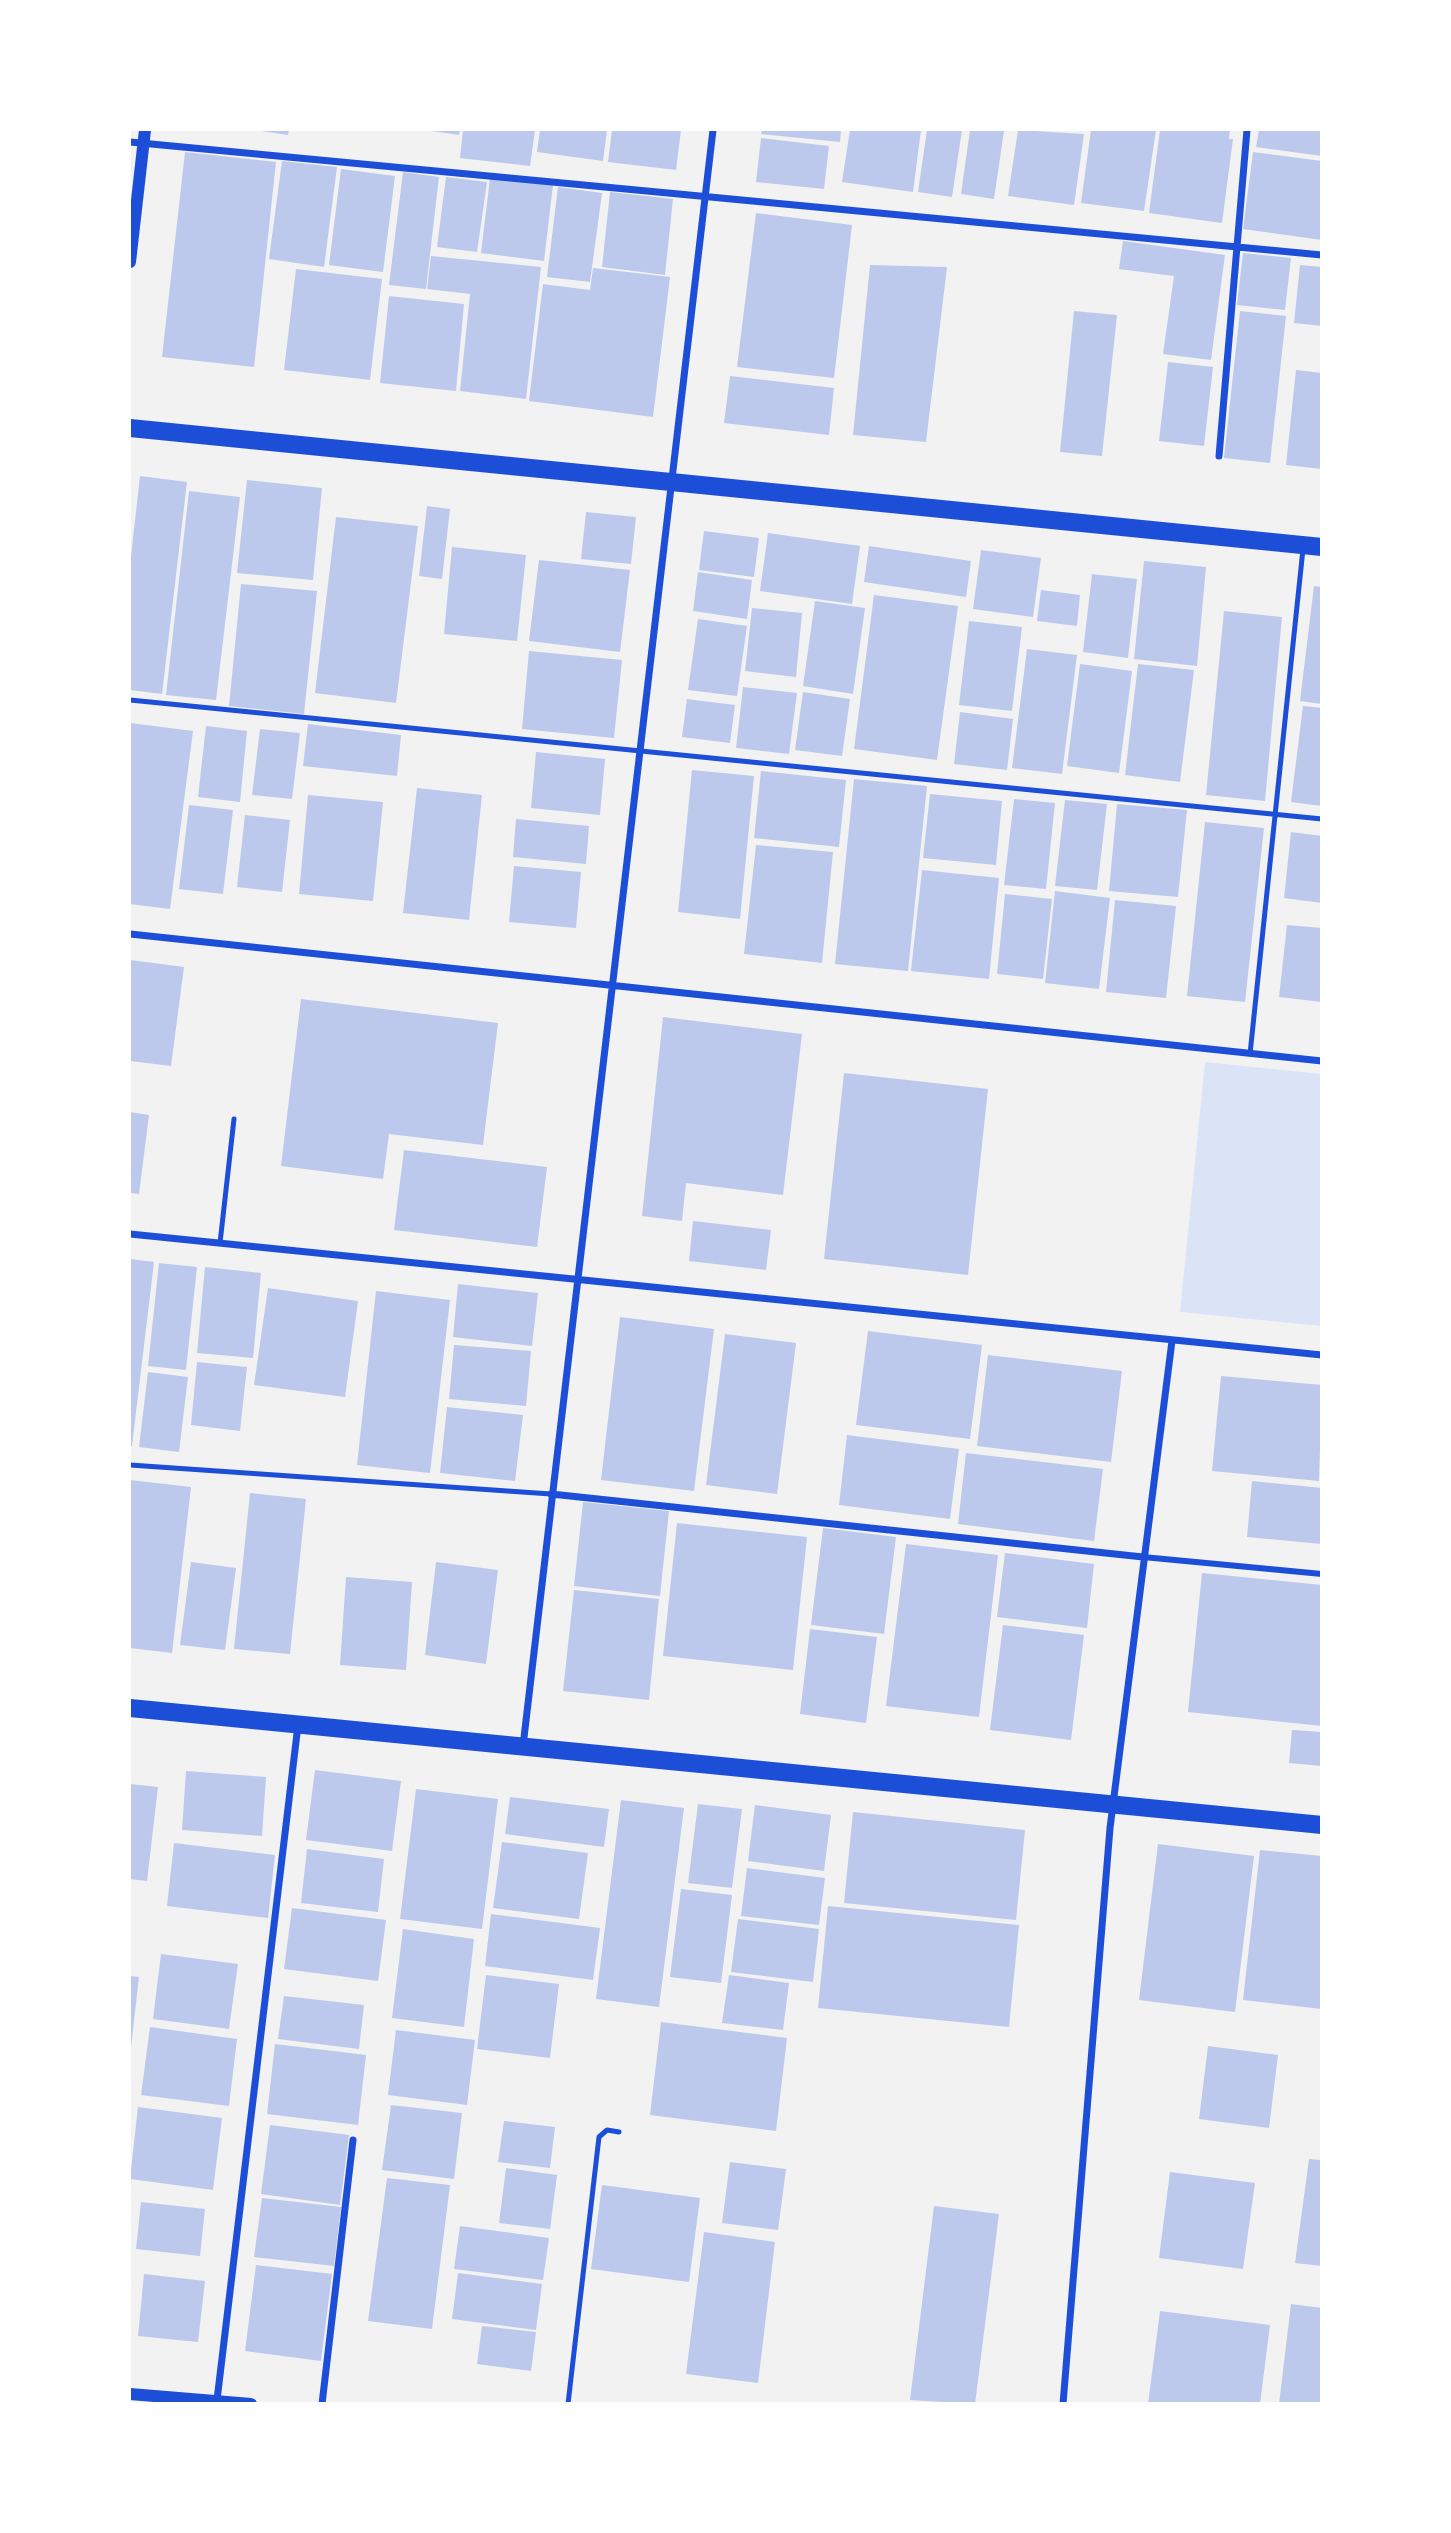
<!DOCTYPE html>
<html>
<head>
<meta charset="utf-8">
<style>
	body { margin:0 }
	#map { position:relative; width:1451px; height:2533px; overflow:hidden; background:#f2f2f2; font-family:"Source Sans 3",sans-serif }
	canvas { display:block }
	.frame { position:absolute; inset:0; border:131px solid #fff; pointer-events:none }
</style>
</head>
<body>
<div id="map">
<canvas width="1451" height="2533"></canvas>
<div class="frame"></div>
</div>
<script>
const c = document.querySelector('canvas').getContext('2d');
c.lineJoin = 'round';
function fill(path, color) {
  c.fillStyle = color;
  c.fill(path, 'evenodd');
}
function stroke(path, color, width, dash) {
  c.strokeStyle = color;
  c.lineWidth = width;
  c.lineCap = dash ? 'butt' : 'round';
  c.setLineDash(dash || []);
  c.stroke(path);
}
fill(new Path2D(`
	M1205,1062L1321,1074V1326L1180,1312Z`), '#dbe4f7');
fill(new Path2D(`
	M255,130H289L288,135Z
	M425,130H460L459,135Z
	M463,130H535L530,166L460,158Z
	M540,130H607L603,161L537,152Z
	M612,130H681L676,170L608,162Z
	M762,130H841L840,142L761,134Z
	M850,130H921L913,192L842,182Z
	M927,130H962L952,197L918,192Z
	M970,130L1004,131L994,199L961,194Z
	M1018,130L1084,134L1074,205L1008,196Z
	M1091,130H1156L1144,211L1081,203Z
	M1160,130H1230L1229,139H1233L1222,223L1149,213Z
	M1259,130H1322V156L1256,147Z
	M761,138L829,146L824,189L756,182Z
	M185,152L276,162L254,367L162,357Z
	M1253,152L1322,161V240L1243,229Z
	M282,161L337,167L324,267L269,259Z
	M341,169L395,176L383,272L329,265Z
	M403,172L439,177L426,289L389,285Z
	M446,177L487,182L477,252L437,247Z
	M490,178L553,185L544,261L481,253Z
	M558,187L602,193L590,282L547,277Z
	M610,192L673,199L665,275L602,267Z
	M756,213L852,225L834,378L737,367Z
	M1123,241L1225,255L1211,360L1163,354L1174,276L1119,269Z
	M1243,253L1291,258L1285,310L1237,305Z
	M431,256L541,267L526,399L460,391L470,294L427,289Z
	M870,265L947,267L926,442L853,435Z
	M1300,265L1322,267V326L1294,323Z
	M593,268L670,277L653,417L529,401L543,284L590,290Z
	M296,269L382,279L370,380L284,370Z
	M389,296L464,304L456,391L380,383Z
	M1074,311L1117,315L1102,456L1060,452Z
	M1240,311L1286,316L1270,463L1224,458Z
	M1168,362L1213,367L1204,446L1159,441Z
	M1296,370L1322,373V469L1286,465Z
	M730,376L834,388L829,435L724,423Z
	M140,476L187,482L162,694L130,690V565Z
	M247,480L322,488L313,580L237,573Z
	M189,491L240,497L216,700L166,695Z
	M427,506L450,509L442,579L419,576Z
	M586,512L636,517L631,564L581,559Z
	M336,517L418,526L396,703L315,693Z
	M704,531L759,538L754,577L699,570Z
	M768,533L860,546L852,604L760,591Z
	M869,546L971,561L966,597L864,582Z
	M452,547L526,555L517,641L444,634Z
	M981,550L1041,558L1033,617L973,609Z
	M539,560L630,570L620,652L529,641Z
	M1144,561L1206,567L1197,666L1134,659Z
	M698,572L752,580L747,619L693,611Z
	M1092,574L1137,579L1128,658L1083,652Z
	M241,584L317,591L304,714L229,706Z
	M1314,586L1322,587V704L1300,701Z
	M1041,590L1080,595L1077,626L1037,621Z
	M874,595L958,606L937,760L854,749Z
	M815,601L865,608L853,694L803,686Z
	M752,608L802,613L796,677L745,671Z
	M1224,611L1282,617L1265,801L1206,795Z
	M698,619L747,626L737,696L688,690Z
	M969,621L1022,627L1012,711L959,705Z
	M1027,649L1077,655L1062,774L1012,768Z
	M529,651L622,660L614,738L522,729Z
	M1080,664L1132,671L1119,773L1067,766Z
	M1138,664L1194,670L1180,782L1125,775Z
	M743,687L797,693L789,754L736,748Z
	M803,692L850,699L842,756L795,750Z
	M687,699L735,705L730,743L682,737Z
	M1303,706L1322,708V806L1291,802Z
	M960,712L1013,719L1007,770L954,764Z
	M130,723L193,731L170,909L130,904Z
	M308,724L401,735L397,776L303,766Z
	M206,726L247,731L240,802L198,797Z
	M260,729L300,733L292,799L252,795Z
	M536,752L605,759L600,815L531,808Z
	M692,770L754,776L740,919L678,912Z
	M761,771L846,780L839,847L754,838Z
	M854,779L927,786L908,971L835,964Z
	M417,788L482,795L469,920L403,913Z
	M930,794L1002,801L996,865L923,858Z
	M308,795L383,802L373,901L299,894Z
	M1014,799L1055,803L1046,889L1004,885Z
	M1065,800L1107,804L1097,890L1055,886Z
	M1117,804L1187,810L1178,897L1109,891Z
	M189,805L233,810L223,894L179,889Z
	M245,815L290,820L282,892L237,887Z
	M516,819L589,826L586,864L513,857Z
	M1205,822L1264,828L1245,1002L1187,996Z
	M1291,832L1322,836V903L1284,898Z
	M756,845L833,852L822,963L744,954Z
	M514,866L581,872L576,928L509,922Z
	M922,870L999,878L989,979L911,971Z
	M1055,891L1110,898L1099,989L1045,983Z
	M1005,894L1052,899L1043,979L997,974Z
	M1115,900L1176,906L1166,998L1106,992Z
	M1287,925L1322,928V1002L1279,997Z
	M130,960L184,967L171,1066L130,1061Z
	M301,999L498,1023L483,1145L389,1134L383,1179L281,1166Z
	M663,1017L802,1034L783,1195L686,1183L682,1221L642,1216Z
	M844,1073L988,1089L968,1275L824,1259Z
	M130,1112L149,1115L139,1194L130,1193Z
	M404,1150L547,1167L537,1247L394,1230Z
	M693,1221L771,1230L766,1270L689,1261Z
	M130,1259L154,1262L132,1446H130Z
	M159,1263L197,1267L186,1370L148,1366Z
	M205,1267L261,1273L253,1358L197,1353Z
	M458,1284L538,1293L532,1346L453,1337Z
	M268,1288L358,1301L345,1397L254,1385Z
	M376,1291L450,1300L430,1473L357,1465Z
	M620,1317L714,1329L694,1491L601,1480Z
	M868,1331L982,1345L970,1439L856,1425Z
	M725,1334L796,1343L777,1494L706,1485Z
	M454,1345L531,1351L526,1406L449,1399Z
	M988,1355L1122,1371L1111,1462L977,1446Z
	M197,1362L247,1367L240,1431L191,1425Z
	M148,1372L188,1377L179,1452L139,1447Z
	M1221,1376L1322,1385L1319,1481L1212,1471Z
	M447,1407L523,1415L515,1481L440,1473Z
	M847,1435L959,1449L950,1519L839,1505Z
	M966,1453L1103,1469L1094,1541L958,1524Z
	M130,1480L191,1487L172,1653L130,1648Z
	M1252,1481L1322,1488V1544L1247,1537Z
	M250,1493L306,1499L290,1654L234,1649Z
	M583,1502L669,1511L660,1596L574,1586Z
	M677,1523L807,1537L793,1670L663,1656Z
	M823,1528L896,1537L884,1634L811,1625Z
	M906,1544L998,1555L979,1717L886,1706Z
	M1005,1553L1094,1564L1087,1628L997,1617Z
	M191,1562L236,1568L225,1650L180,1645Z
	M436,1562L498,1570L486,1664L425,1655Z
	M1202,1573L1322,1585V1726L1188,1712Z
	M346,1577L412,1582L406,1670L340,1665Z
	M574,1590L659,1599L649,1700L563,1691Z
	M1003,1625L1084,1635L1071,1740L990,1730Z
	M810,1629L877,1637L866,1723L800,1714Z
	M1292,1730L1322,1732V1766L1289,1763Z
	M315,1770L401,1781L392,1851L306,1840Z
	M186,1771L266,1777L262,1836L182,1830Z
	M130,1784L158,1787L147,1881L130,1879Z
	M416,1789L498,1799L482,1929L400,1919Z
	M510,1797L609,1809L604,1847L505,1834Z
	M621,1800L684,1808L659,2007L596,1999Z
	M698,1804L742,1809L732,1888L688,1883Z
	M755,1805L831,1815L824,1871L748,1861Z
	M853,1812L1025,1830L1016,1920L844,1903Z
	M502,1842L588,1853L579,1919L493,1908Z
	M174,1843L275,1855L268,1918L167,1906Z
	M1158,1844L1254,1856L1235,2012L1139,2000Z
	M307,1849L384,1859L378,1912L301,1903Z
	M1260,1850L1322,1856V2009L1243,2000Z
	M747,1868L825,1878L819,1925L741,1916Z
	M681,1889L732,1895L721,1983L670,1977Z
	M828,1906L1019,1925L1009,2027L818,2008Z
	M292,1908L386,1920L378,1981L284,1969Z
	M491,1914L600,1928L593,1980L485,1966Z
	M738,1919L819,1929L813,1982L731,1972Z
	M403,1929L474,1939L464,2027L392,2018Z
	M161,1954L238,1964L229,2029L153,2019Z
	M486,1975L559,1984L550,2058L477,2049Z
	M729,1975L789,1983L783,2030L722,2023Z
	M130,1976L139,1977L131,2047H130Z
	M284,1996L364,2005L359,2049L278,2039Z
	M661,2022L787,2038L776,2131L650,2115Z
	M150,2027L237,2039L229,2106L141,2095Z
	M396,2030L475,2040L467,2105L388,2095Z
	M275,2044L366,2055L358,2125L267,2114Z
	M1208,2046L1278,2055L1269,2128L1199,2119Z
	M391,2105L462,2113L454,2179L382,2170Z
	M138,2107L222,2118L213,2190L130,2179Z
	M504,2121L555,2127L550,2168L498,2162Z
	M270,2125L349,2135L340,2205L261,2194Z
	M1309,2159L1322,2160V2266L1295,2263Z
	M730,2162L786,2169L778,2230L722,2223Z
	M506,2168L557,2175L550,2229L499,2223Z
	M1170,2172L1255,2183L1243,2269L1159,2258Z
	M387,2178L450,2185L432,2329L368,2321Z
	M602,2185L700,2198L689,2282L591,2269Z
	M262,2198L341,2207L334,2266L254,2257Z
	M141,2202L205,2209L200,2256L136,2249Z
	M934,2206L999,2214L975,2404L910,2400Z
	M460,2226L549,2238L543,2280L454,2269Z
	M704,2232L775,2242L758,2383L686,2374Z
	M256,2265L332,2274L321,2361L245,2351Z
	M458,2273L542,2284L536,2330L452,2319Z
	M144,2274L205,2281L198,2342L138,2336Z
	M1291,2304L1322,2308V2404H1279Z
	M1160,2311L1270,2325L1260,2404H1148Z
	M482,2326L536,2332L531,2371L477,2364Z`), '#bdc9ec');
stroke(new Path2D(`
	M130,700L1322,819
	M1250,1054L1303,549
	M220,1243L234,1119
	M130,1465L551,1494
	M568,2404L599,2137L607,2130L619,2132`), '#1d4ed8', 5);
stroke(new Path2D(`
	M1143,1557L1322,1574`), '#1d4ed8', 6);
stroke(new Path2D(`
	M130,142L1322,255
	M1219,456L1247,130
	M130,934L1322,1061
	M130,1234L1322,1355
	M551,1494L1143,1557
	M523,1746L713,130
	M217,2400L298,1725
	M322,2404L353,2140
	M1063,2404L1110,1828L1172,1341`), '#1d4ed8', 7);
stroke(new Path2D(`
	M130,262L145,130
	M130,2394L251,2404`), '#1d4ed8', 12);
stroke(new Path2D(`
	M130,428L1322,547
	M130,1708L1322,1825`), '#1d4ed8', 18);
</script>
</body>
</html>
